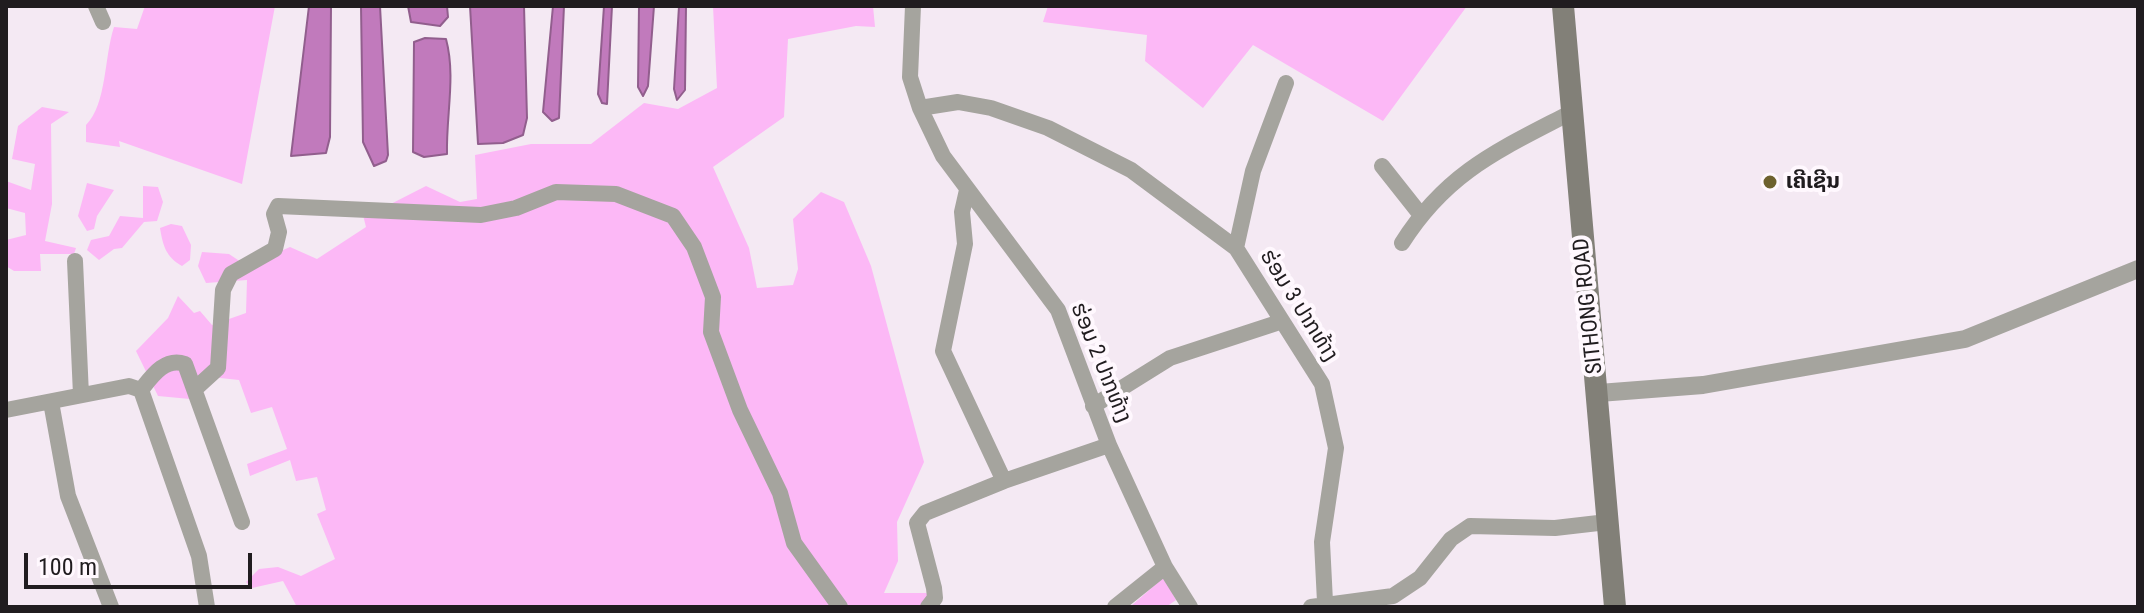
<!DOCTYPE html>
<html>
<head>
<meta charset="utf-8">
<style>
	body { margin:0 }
	#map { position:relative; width:2144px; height:613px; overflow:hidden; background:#f4e9f3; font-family:"Roboto Condensed",sans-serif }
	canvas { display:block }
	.frame { position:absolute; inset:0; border:8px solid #201c1f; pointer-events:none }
	.scale { position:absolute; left:24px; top:553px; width:228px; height:36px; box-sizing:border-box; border:4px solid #201c1f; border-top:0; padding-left:10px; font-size:24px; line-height:28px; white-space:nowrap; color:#201c1f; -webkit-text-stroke:6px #fff8fe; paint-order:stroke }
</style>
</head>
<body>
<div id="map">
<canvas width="2144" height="613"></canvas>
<div class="frame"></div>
<div class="scale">100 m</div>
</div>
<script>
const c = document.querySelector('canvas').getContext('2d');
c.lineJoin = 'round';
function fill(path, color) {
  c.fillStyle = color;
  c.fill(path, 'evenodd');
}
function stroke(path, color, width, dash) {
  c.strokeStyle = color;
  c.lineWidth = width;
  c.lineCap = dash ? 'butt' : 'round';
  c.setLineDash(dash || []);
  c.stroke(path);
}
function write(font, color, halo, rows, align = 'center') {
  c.font = font + ' "Roboto Condensed","Noto Sans Lao",sans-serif';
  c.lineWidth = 8;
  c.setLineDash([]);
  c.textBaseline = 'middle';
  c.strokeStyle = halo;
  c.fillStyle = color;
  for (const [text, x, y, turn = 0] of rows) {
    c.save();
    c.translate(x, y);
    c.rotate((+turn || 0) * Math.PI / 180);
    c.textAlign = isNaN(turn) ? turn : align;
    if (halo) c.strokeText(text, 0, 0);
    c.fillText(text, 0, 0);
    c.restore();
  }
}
fill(new Path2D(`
	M145,6H275L242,184L119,141L120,147L86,142V125C107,104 104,57 114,27L137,29Z
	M713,6H873L875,27L856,26L788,39L784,117L713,167L749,248L757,288L793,285L798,269L793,219L821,192L844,202L871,266L924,462L897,522L898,561L884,593H926L940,607H297L283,581L252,588L246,582L259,569L278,567L301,576L335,559L317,514L326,510L317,477L296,481L290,460L250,476L247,464L287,449L272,407L251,413L239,380L201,376L190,399L158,396L136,351L168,318L178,296L194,313L200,311L212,325L246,313L247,280L206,283L198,266L202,252L229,254L247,266L290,247L317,259L366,227L362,211L379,210L426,186L460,202L477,199L475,155L531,144H591L644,103L678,109L717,88Z
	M1048,6H1467L1383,121L1253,45L1203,108L1145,61L1147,35L1043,22Z
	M42,107L69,112L51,124L52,204L45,241L76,248L74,254H40L41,271H14L6,266V240L26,235L25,213L6,208V181L31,190L35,164L12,159L18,126Z
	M87,183L114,190L97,216L94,229L87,231L78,216Z
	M143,186L158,187L163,202L157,221L144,222L122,248L114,249L99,260L87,250L91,240L109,236L120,216L143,218Z
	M171,224L182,226L191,245L190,260L182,266C166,257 163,246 160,228Z
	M1164,577L1176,600L1166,607H1130Z`), '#fcb8f6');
const water = new Path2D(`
	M309,6H331L330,137L326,153L291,156Z
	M361,6H380L388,155L386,161L374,166L363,142Z
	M408,6H447L448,17L440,26L411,22Z
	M470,6H524L527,118L523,135L503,143L478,144Z
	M553,6H564L559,118L552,121L543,112Z
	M604,6H612L607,104L602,103L598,94Z
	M639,6H654L648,86L643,96L638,87Z
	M679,6H686L685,90L677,100L674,89Z
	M425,38L446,39C456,76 446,115 447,154L424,157L413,152L414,42Z`);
fill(water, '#c17abc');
stroke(water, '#915e8d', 2);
stroke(new Path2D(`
	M96,6L103,22
	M913,6L910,77L920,108L943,156L1058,310L1109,445L1165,567L1190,607
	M1286,83L1253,171L1236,248L1322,384L1336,448L1322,542L1325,602
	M920,108L958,102L991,108L1048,128L1131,170L1236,248
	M1382,166L1420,214
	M967,190L962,212L965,244L943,351L1004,481
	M1402,243C1447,172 1499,150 1570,113
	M75,261L81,395
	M195,389L218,368L223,290L231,274L275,249L279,232L274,214L278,206L481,215L516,208L556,192L616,194L673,216L694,247L713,297L711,332L740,410L780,493L794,543L840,607
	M141,390C152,376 165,357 185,364L242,522
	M51,402L68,496L111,607
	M1093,406L1170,358L1280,322
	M6,410L129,386L141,390L199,556L207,607
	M928,607L935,598L934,588L917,523L925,513L1004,481L1109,445
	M1115,607L1165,567
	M1311,607L1393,596L1420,578L1451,539L1470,526L1555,528L1607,522`), '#a5a49e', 16);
stroke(new Path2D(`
	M1599,393L1703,385L1965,339L2138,269`), '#a5a49e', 18);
stroke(new Path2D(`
	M1563,6L1615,607`), '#828078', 22);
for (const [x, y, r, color] of [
	[1770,182,8,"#6d612e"]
]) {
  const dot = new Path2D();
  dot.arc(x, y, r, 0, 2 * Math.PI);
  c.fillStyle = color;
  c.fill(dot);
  stroke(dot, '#fff8fe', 3);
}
write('bold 22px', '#201c1f', '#fff8fe', [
	["ເຄີເຊີນ",1786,182]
], 'left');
write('22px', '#201c1f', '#fff8fe', [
	["ຮ່ອມ 3 ປາກທ້າງ",1298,306,58],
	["SITHONG ROAD",1589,306,-96],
	["ຮ່ອມ 2 ປາກທ້າງ",1100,363,68]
]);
</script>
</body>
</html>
